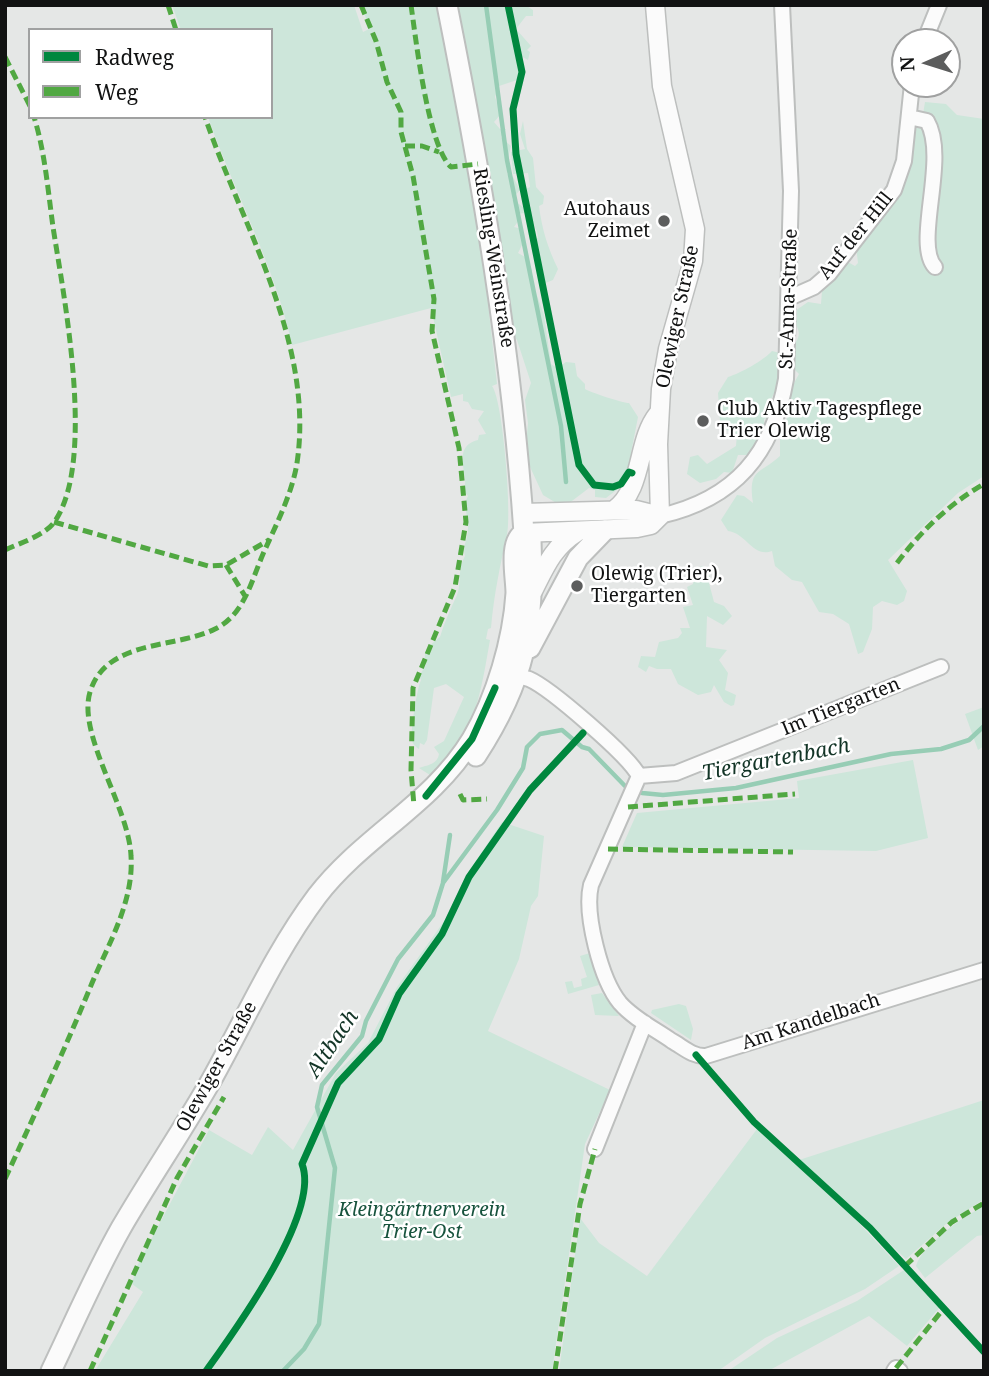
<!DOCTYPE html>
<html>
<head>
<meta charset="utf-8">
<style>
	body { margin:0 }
	#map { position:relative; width:989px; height:1376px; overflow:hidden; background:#e5e7e6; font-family:"Noto Serif",serif }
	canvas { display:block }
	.frame { position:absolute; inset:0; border:7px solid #121313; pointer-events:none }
	.legend { position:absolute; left:28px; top:28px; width:245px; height:91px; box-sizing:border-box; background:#fff; border:2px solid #a0a1a1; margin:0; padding:9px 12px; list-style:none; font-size:21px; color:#121313 }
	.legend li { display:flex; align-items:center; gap:14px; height:35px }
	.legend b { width:35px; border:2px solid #a0a1a1 }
	.north { position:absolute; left:891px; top:28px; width:70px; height:70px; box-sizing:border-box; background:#fff; border:2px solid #a0a1a1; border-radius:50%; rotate:267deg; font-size:19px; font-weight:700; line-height:28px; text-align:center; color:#121313 }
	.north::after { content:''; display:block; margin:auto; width:24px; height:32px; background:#5c5d5d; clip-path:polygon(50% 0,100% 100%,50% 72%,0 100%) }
</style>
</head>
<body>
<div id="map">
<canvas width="989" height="1376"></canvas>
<div class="frame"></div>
<ul class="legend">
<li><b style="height:9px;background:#00873e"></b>Radweg</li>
<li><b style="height:9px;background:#51a842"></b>Weg</li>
</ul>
<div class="north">N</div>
</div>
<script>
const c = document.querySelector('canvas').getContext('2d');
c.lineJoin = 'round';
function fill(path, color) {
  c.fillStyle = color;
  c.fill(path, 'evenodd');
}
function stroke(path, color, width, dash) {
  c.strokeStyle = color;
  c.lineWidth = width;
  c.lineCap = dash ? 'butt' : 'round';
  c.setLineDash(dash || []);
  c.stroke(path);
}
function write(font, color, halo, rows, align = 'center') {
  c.font = font + ' "Noto Serif",serif';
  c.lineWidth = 5;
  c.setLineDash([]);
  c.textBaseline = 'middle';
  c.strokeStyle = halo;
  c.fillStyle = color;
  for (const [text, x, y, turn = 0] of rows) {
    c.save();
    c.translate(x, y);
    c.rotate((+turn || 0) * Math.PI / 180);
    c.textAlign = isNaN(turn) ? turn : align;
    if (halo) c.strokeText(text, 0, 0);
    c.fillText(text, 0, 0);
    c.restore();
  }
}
fill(new Path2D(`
	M172,5H354L363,32L369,29L362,5H437L480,231L497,384L492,386C503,400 512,515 507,535C500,566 494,594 491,628L488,629L486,639L490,640C482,685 474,749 430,775L419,768C427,765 437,765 439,754L434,747L444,741L464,697L446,684L434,688L427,740L424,745L420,743L419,749C416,747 412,743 412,740C410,733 417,688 421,680L419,676L426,665C422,649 429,646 440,637C445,621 450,610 457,595C462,582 457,569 465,556C462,545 468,540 468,529C469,517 462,506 468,496C462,489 466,488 465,479C463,463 457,445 478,440L479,435L486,434L478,420L484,411L472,409L468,402L463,401V394L451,397L431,308L292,345C276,269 234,191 208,117H271V30H181Z
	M453,5H525L533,10V16H526L516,29L531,46L527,50L530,52L528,60L521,56L523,78L499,86L495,97L501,114L494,122L500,129H506L501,137L511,146L508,158L505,159L509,164L507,174L513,177L520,190L512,199L523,207L524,213L518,214L519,220L514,227L522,229L525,239L518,253L527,258L532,270L531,279L544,315L551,364L557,368L566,362L575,363L577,376L585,384V389C590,392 622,403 629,403L638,417L631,453L635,460L626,487L623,485L606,498L595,497V490L589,488L568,504H558L543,495L525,456L528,423L525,400L531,383L517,340L512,334L507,300L509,284L505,276L504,255L501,246L494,239L498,228L491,223C488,202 498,175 483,157Z
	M925,102L946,104L957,115L984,119V476L958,493L888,560L907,591L904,601L897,605L882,601L873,607L872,629L863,652L858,654L849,624L833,614L819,612L802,582L792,580L775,566L772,551C753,558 746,533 728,531L721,520L737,495L744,496L753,503C748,468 759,475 780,456V438L789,412L786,407L789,386L794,383L799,374L793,368L790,349C809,330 791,329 795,311L808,302L821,304L822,291L846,261L855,266L858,263L856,246L889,204H894L898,190L903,189V137L923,114Z
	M523,121L527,149L533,158L536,187L544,196L543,204L539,206C542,230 548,248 558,269L553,280L543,284L540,282L541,268L533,240L538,238L537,232L528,210L531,206L525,204L524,190L530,187L528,173L513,174L511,152L525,149L520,134Z
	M772,351L780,353L783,361L777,369C785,380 775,390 771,400C769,405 771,412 770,417L764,419L766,434L749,455H738L732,473L724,472L716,479L700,483L687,474L690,457L698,455L707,464L736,446L737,434L724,429L720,421L718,393L728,377C741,373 764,360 772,351Z
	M703,566L707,575L710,576L709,583L714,602L724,606L732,616L723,625L707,616L706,647L727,650L719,660L728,673L725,690L736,695L734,705L731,706L724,702L714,685L711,692L698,695L678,684L671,669H657L649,666L646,672L638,667L641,656L655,657L659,642L678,638L682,633L680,628H690L683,607L693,605L687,587L693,584L696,568Z
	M984,707V746L978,750L965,714Z
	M913,760L928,838L876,851L622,847L637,813L799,798L797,781Z
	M502,822L544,836L538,896L531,906L519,959L488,1031L610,1090L585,1144L552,1371H95L143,1292L132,1284L136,1268L209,1130L252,1155L268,1127L293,1150L336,1073L368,1043L397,987L447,917L467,874Z
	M590,953L599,985L568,994L565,982L572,981L574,988L582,986L581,979L587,977L580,956Z
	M602,993L619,1016L595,1015L591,995Z
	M679,1004L686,1006L693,1029L691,1040L651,1013L652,1010Z
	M984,1100V1199L946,1224L906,1259L799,1160Z
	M757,1129L843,1206L899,1266L865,1289L765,1338L718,1371H559L580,1218L599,1243L647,1276Z
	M984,1206V1235L977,1236L925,1278L916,1266C922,1245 964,1216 984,1206Z
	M904,1270L940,1307L907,1346L869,1316L768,1371H728L777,1338L857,1301Z`), '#cde6da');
stroke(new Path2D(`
	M486,5L507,160L561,426L566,482
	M443,882L450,835
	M283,1371L304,1349L319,1324L335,1168L317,1107L322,1085L362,1036L366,1021L398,959L433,915L443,883L497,810L523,768L527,747L540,734L562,730L582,747L589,749L625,786L642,793L663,795L736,788L891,754L941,749L969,740L984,726`), '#97cdb5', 4.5);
const minor = new Path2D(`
	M924,42L939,5
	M909,117L927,121C949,158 913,243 935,267
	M789,298L814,287L829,274L894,190L904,161L912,84
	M660,516C735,499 773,454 786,379L791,191L782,5
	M508,679C516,676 520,676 529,679C550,688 629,756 639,776
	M639,776L591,885C584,914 601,980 620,1003C634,1019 655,1029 672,1041C683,1047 693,1057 706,1056L984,970
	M639,776L676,773L941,667
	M595,1149L645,1023
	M894,1371L896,1368L900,1371`);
const tertiary = new Path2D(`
	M655,5L662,86L695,229L693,261L668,349L661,389L658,444L660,516
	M614,510C644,489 636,441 658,414
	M523,513L636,510L660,516
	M524,533L637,528L651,525L660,516
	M533,591C545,567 553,547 577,532`);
const secondary = new Path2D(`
	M447,5C482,180 512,355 524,533L531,539C534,630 526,679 476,756
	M530,648L578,558L605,530
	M51,1371C74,1323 95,1274 121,1228C150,1178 183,1130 212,1079C246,1018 275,952 317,896C363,836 433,804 472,739C496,698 513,640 516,593C516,577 508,541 524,533`);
stroke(minor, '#bdbfbe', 18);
stroke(tertiary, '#bdbfbe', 21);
stroke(secondary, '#bdbfbe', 23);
stroke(minor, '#fbfbfb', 14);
stroke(tertiary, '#fbfbfb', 18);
stroke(secondary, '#fbfbfb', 19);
stroke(new Path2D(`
	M168,5L176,30
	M361,5L376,41L387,82L401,112V132L413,176L434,299L432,331L459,448L466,522L455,587L413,688L411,770L414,806
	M411,5C416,40 428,146 451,167L478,164
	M5,57L30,106
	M405,146H422L439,152
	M54,522L208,566L226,565L269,540
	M5,550C20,543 46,535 55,521C96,460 64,298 53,227C48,191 45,152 34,117
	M897,563C921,531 949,504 984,484
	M226,565L245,596
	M460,794L463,800L487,799
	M628,807L795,794
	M608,849L793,852
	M5,1179C35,1114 65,1049 92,983C109,943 134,901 131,856C129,807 77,735 90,692C106,639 175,649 215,629C244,615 251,582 263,554C276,525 292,494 297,463C315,343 242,226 205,117
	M905,1266L952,1222L984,1203
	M896,1368L944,1308
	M90,1371L177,1178L224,1097
	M555,1371L580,1204L595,1149`), '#51a842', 5, [10, 5]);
stroke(new Path2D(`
	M508,5L522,72L513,109L516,154L579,465L594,485L613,487L621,484L629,472L632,473
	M426,796L472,739L495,688
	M696,1055L754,1122L870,1228L984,1352
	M206,1371C234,1332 321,1213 302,1164L338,1083L379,1039L399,994L442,934L469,877L530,790L583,733`), '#00873e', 7);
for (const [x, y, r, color] of [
	[664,221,7,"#5c5d5d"],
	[703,421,7,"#5c5d5d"],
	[577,586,7,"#5c5d5d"]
]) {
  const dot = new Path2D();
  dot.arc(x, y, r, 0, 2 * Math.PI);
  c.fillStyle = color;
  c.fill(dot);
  stroke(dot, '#fff', 2.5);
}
write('19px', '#121313', '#fff', [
	["Autohaus",650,210,"right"],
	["Zeimet",650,232,"right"],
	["Club Aktiv Tagespflege",717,410],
	["Trier Olewig",717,432],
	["Olewig (Trier),",591,575],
	["Tiergarten",591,597]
], 'left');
write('19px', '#121313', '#fff', [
	["Auf der Hill",856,236,-51],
	["Riesling-Weinstraße",493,258,81],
	["St.-Anna-Straße",789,299,-88],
	["Olewiger Straße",678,317,-78],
	["Im Tiergarten",841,707,-22],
	["Am Kandelbach",811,1022,-18],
	["Olewiger Straße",217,1067,-61]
]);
write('italic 19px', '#17533d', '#fff', [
	["Kleingärtnerverein",422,1211],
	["Trier-Ost",422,1233]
]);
write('italic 21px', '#133527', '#fff', [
	["Tiergartenbach",776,760,-11],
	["Altbach",333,1044,-56]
]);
</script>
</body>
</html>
